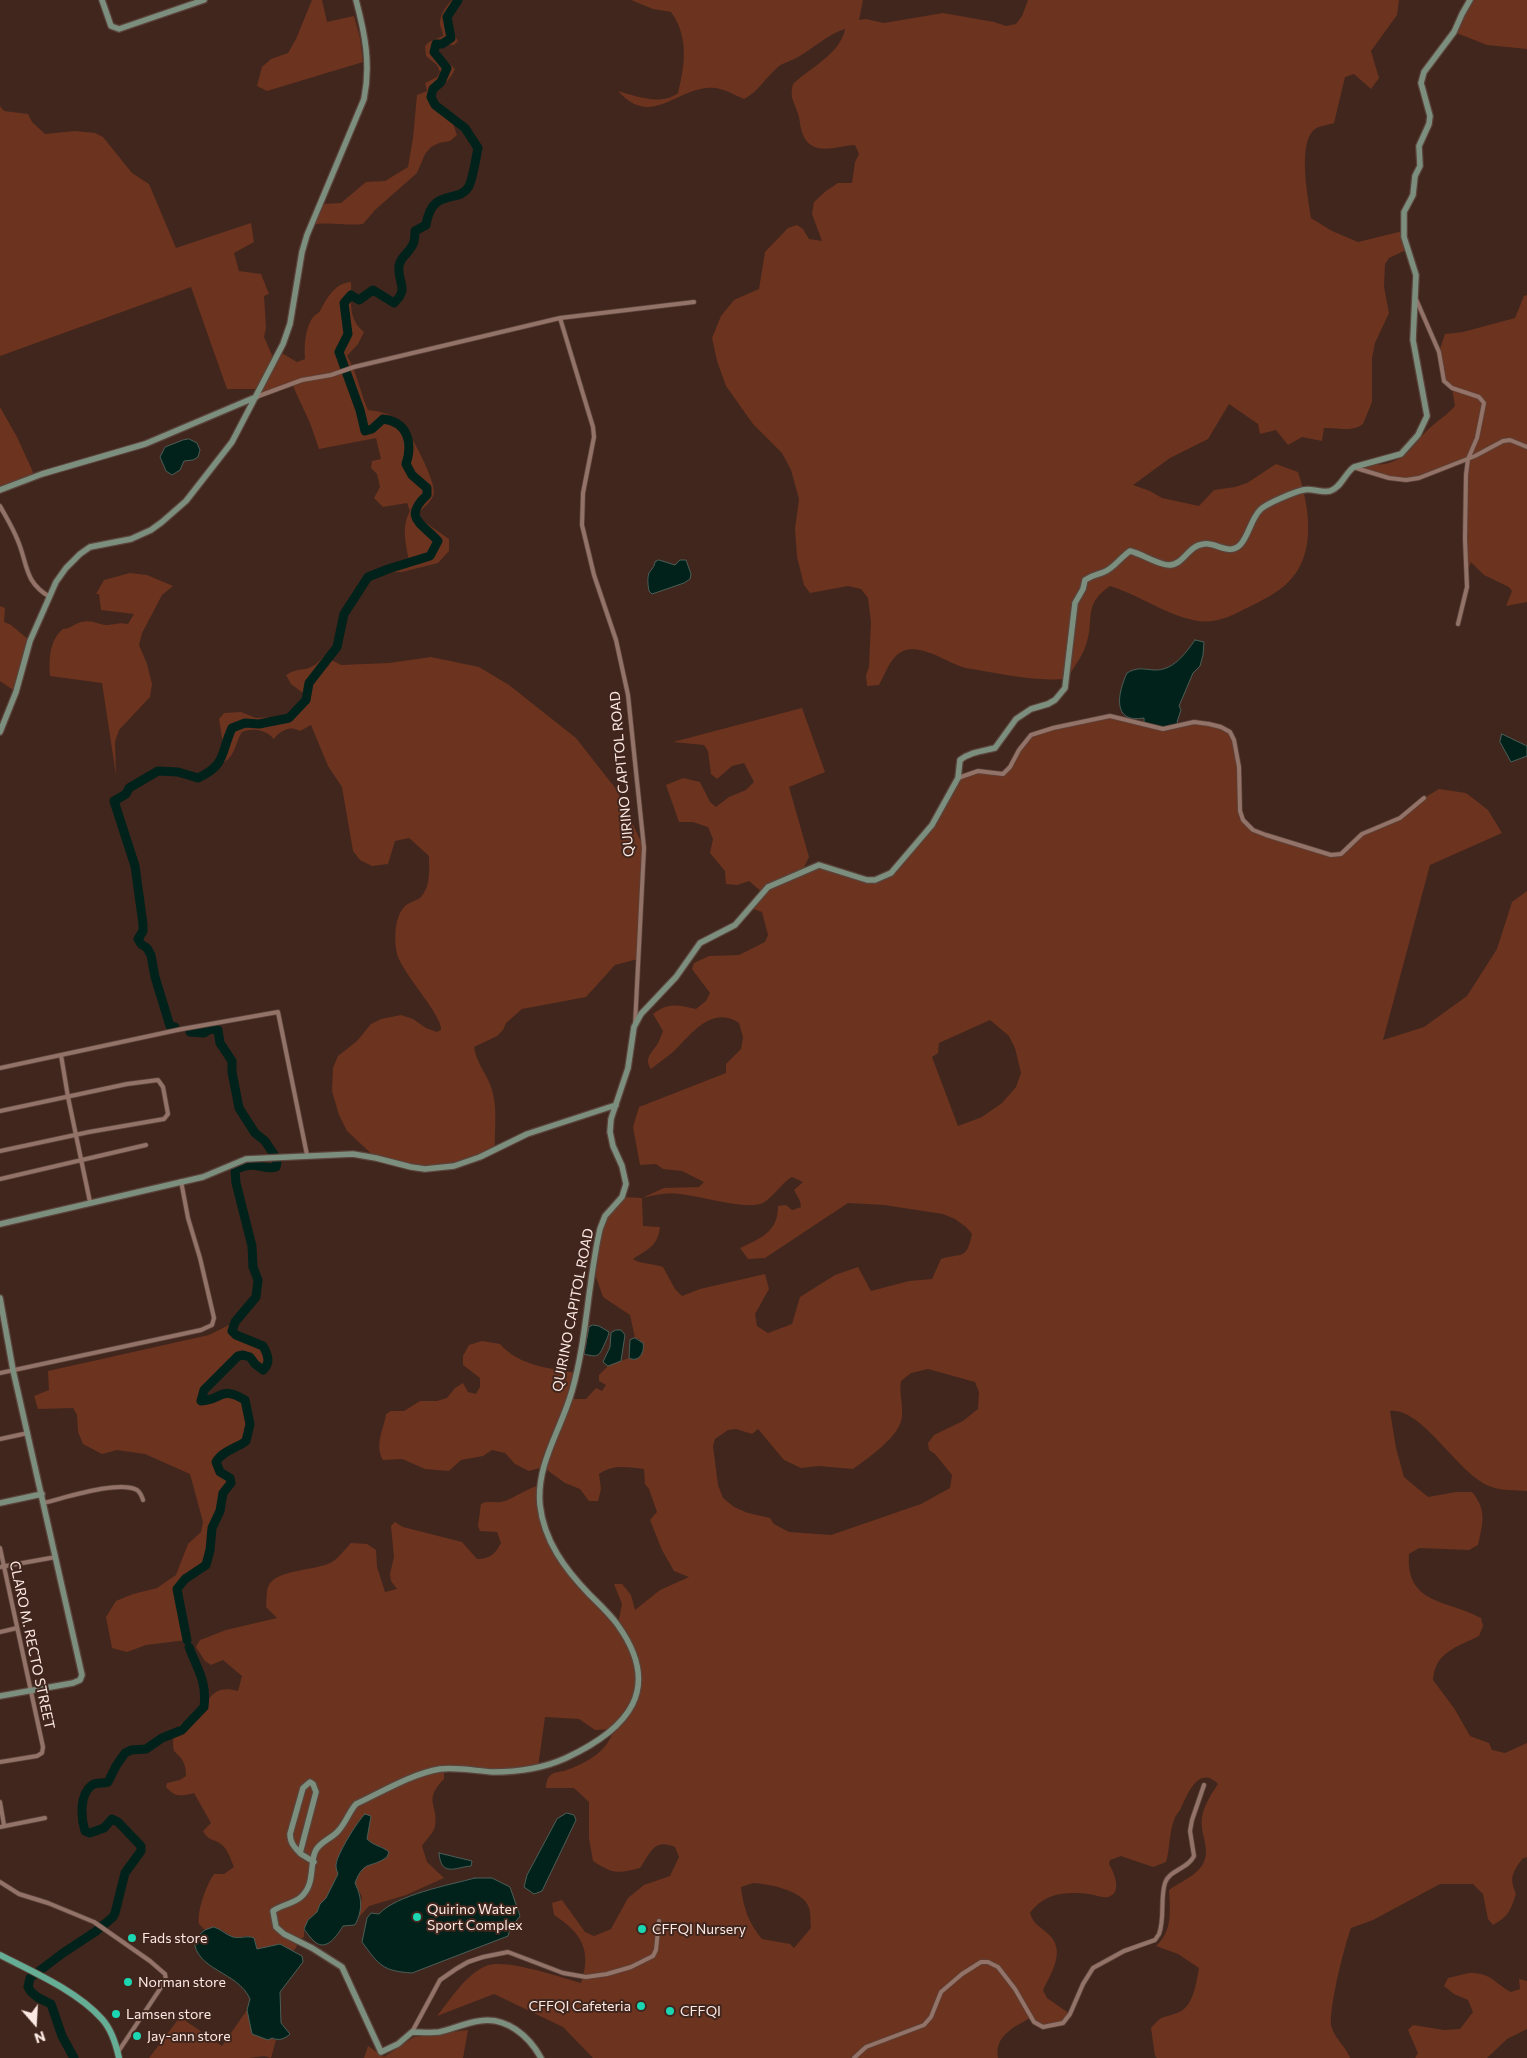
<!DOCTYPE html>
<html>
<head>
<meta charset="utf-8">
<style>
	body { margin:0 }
	#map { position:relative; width:1527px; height:2058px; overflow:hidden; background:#41261d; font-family:Commissioner,sans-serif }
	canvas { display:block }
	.north { position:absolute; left:10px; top:1998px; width:50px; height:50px; -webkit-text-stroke:4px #41261d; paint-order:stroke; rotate:161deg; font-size:14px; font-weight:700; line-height:20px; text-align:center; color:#fce9e3 }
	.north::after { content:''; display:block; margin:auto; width:18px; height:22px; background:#fce9e3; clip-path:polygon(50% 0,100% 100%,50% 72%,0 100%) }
</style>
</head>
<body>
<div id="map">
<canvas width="1527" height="2058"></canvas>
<div class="north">N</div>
</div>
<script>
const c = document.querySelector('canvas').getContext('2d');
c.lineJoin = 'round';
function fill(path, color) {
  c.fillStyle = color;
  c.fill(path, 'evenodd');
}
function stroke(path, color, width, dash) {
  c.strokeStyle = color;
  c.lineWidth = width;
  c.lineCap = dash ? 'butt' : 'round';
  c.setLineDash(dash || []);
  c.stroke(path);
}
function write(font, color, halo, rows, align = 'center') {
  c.font = font + ' Commissioner,sans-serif';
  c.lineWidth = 4;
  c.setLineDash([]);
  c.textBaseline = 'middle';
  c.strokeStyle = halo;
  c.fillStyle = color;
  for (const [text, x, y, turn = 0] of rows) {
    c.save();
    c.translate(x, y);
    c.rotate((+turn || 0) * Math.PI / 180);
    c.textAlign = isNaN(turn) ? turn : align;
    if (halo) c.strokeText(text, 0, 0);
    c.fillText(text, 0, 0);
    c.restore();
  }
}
fill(new Path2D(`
	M312,0H322L327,22L354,16L360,38L363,62L267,91L257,86L262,67L271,59L288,53L296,39Z
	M452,0H460C451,22 445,18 458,41L454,45L440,44L438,47L440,54L455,69C450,80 444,86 433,89L434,99L449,113L457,135L450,141L439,143L431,147L425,154L417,173L375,210L363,224C345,226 329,221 311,225L321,204L341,203L366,182L385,181L408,167L413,138L417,95L427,91L425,83L437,77L440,72L437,65L426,56L425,46L429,42L443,36C443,33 442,31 441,28C437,18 446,6 452,0Z
	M631,0H863L859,20L866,19L884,23L943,13L994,22L1006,26L1016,24L1022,16L1028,0H1399L1397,15L1371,51L1379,78L1371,89L1354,74L1345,77L1334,123C1328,125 1319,126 1315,129C1297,142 1308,198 1311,218L1332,231L1358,242L1403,231L1408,249L1389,258L1385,264L1384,287L1389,313L1375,343L1372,358V402L1363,424C1351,433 1338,427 1324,428L1322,441L1302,437L1288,445L1276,430L1260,434L1258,424L1229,404L1208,439L1170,458L1133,485L1150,491L1162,498L1199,506L1214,490L1235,487L1247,483L1276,464L1298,472C1311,512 1318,563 1279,590C1269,597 1259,602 1249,607C1233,615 1216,624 1198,621C1165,615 1142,596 1110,586C1082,605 1095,620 1086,645C1082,657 1073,668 1067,679C1039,681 1011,676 983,671C975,669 965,669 957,665C943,659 919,644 903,651C890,657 886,673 879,685L867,686L866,675L869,667L871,622L868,598L861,589L848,586L810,593L804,585L797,557L795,529L799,499L791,470L782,453L753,424L726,386L717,361L712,338L721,316L734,300L759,289L765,252L788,228L797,225L803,229L809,239L822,241L812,214L814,202L826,191L838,183H852L855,162L859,154L855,145C836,146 810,158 802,132C800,127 800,122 799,117C795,102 789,99 793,84C810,68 841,53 845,29C828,34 814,48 798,57C792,61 784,62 778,67C765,78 759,91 744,99C732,94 721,86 707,88C674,91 650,127 618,91C635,96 662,106 678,93C685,65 689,37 671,12L653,9Z
	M1470,0H1527V49L1487,45L1454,32Z
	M0,106L4,111L28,114L32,122L45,134L75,131L95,133L103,137L132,173L149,184L176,248L251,223L254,242L234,253L239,271L261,274L269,294L264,296L266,328L264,337L275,362L280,352L297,362L305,359C304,346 305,328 313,317C316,314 320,313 321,309C328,296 336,283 351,282C352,302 347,318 364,332L358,344L347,356C357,372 360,392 368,410C378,411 388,413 397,419C408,426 436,481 434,493C432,502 423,508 417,514L419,518L449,539V551L438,563L402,572H384L398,568L409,561C406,544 401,527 410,511L407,503L383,507L374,498L380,487L377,474L371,468L372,461L381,459L376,438L319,449L310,423L292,384L256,397L260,389H227L191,287L0,356Z
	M1527,295V602L1506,606L1512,591L1509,587L1484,575L1471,562L1467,572L1465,539L1468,459L1419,478H1389L1354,467C1369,462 1378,467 1392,462C1411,455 1417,438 1432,426C1440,419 1448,414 1455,406L1452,388L1444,381L1439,352L1445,334L1463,332L1515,318L1524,296Z
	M0,407L17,437L33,472L31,478L0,490Z
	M130,573L147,575L173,586L162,595L142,633L139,645L147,664L152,684L150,697L119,730L115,742L116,775L102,683L50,676C49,659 49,641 63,629C70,629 74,624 81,622C92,619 99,625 108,625C116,624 120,622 128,624L134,614L101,610L99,594H96L104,580Z
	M0,606L5,608L4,622L11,625L30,641L16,692L0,681Z
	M324,656L341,665L389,663L431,657L479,667L509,685L576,738L616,789L644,848L638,959L615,965L586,997L522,1009L506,1023L503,1030L497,1036L474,1047C476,1063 488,1075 492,1090C498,1110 494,1130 495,1150L468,1162L425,1169L376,1158L347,1131L339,1115L332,1091L333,1068L338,1056L357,1041L371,1024L381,1019L401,1015L413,1019L426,1028L437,1032L441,1030C443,1016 402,973 397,954C394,940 394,917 405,906C409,902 417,901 421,897C431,886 429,869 429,856L409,838L395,841L388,864L372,866L360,860L353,851L342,787L328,766L311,725L300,731C291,725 280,730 274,739C265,729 253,728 242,732C235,743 236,755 224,762L218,756L223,744L219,719L224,713L241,712L256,718L275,717L288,714L301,705L303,693L291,684L286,675C304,664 307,676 324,656Z
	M802,708L825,772L789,787L809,857L802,871L819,866L856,878L884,877L923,838L958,778L978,771L1003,774L1031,735L1110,716L1163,729L1194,722L1209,724L1230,732C1242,758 1240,792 1243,820L1253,830L1331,855L1342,854L1362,834L1393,822L1424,798L1439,789L1466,793L1488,810L1502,833L1430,865L1383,1040L1424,1027L1467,996L1497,949L1512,902L1527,891V1491C1515,1490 1500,1491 1489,1486C1458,1474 1422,1407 1390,1411L1396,1448L1404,1477L1428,1497L1456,1492H1472C1487,1510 1483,1523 1478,1545L1469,1550L1419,1548L1409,1554C1405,1605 1449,1600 1481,1618L1483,1626L1479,1636C1457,1647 1435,1652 1433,1680L1454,1708L1470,1736L1489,1743L1492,1750L1505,1753L1527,1743V1857L1522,1859C1512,1874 1509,1877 1516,1894C1510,1911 1509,1916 1493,1925L1488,1919L1483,1894L1473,1884H1440L1373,1920L1351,1928C1345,1944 1327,2014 1332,2028C1336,2040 1346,2047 1350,2058H1157L1155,2056L1151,2028C1163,2014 1161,2019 1177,2013C1194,2007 1196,1983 1199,1968L1178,1954L1156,1946C1173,1931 1170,1910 1169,1890C1180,1882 1196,1876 1203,1864C1210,1851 1203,1840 1202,1827C1200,1811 1210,1796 1218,1784C1198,1764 1187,1796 1180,1810C1178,1813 1175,1816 1174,1820C1169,1833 1170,1849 1166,1862L1153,1867L1121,1856L1110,1860L1109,1864C1114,1872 1123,1893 1108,1897C1101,1898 1096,1895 1089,1894C1066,1891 1044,1893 1030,1913C1033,1923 1039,1926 1047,1933C1067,1949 1052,1972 1043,1990L1047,1998L1070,2014L1063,2023L1043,2027L1030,2018C1014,2027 994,2036 998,2058H593L563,2027L494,1994L437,2016C451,1999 465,1975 486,1966C505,1958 559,1977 581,1983C592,1951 582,1933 554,1915L552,1903L562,1900L585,1932L594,1936L611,1929L628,1898L644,1885L670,1876L679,1857L675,1847C654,1838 651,1852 640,1868C617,1874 613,1874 593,1861L589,1838V1802L574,1788H546C546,1783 547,1777 552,1774C555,1772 560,1772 564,1771C586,1763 607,1753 614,1729L595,1730L579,1719L545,1717L538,1767L507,1772L444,1769V1779C422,1801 439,1805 435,1826C434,1833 426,1839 422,1846L427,1862L444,1878L406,1895L369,1906L359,1917L362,1897L355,1883L363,1867L383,1860V1847L374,1845L367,1839L368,1834L359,1820C351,1836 332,1856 338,1874L326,1898L320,1904L317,1912L308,1920L304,1929V1937L298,1940L296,1948L293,1951L280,1944L257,1949L256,1942L247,1936L235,1938C222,1931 220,1925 205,1930L199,1924C197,1910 206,1886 214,1874H224L234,1867C231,1860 228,1850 222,1845C214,1838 209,1842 203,1831L211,1823L194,1793C181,1796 176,1798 166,1787L167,1783L180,1780L186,1776C186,1764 183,1759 174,1751C172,1741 173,1729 182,1723C187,1721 192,1720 196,1716C211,1699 212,1684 238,1691L242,1676L223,1660L211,1665L205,1661L196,1647L200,1640L226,1630L277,1618L266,1607C267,1601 266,1593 268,1587C274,1569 317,1571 332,1562C339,1558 345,1549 351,1543L367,1544L376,1550L377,1567L385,1592L397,1589L391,1581L390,1574L394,1557L391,1526L395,1522L403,1527L462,1542L477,1559C490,1559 495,1554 501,1543L497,1532L480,1531L478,1526L481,1504C489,1500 497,1504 505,1501C517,1496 527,1489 539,1485L540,1507L557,1555L618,1624L622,1604L614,1584H622L631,1595L635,1610L660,1590L689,1577L674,1571L662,1550L650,1520L657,1512L649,1489L645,1484L644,1469C629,1467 612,1464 599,1474L601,1489L598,1501H589L580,1489L565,1483L543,1467L529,1471L515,1464L505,1453L492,1450L483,1456L461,1460L449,1471L425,1469L402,1459L383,1460C374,1445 384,1429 386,1414L391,1411H404L420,1401H437L447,1398L455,1388L463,1383L468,1392L476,1394L480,1387V1378L463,1365V1356L469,1345L482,1341L500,1344C519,1366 549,1368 576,1373L570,1399H586L596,1388L602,1391L606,1385L599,1381V1375L608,1366L629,1358C638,1362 642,1355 644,1347L639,1339L635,1338L630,1315L603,1297L596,1277L597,1242L605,1216L622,1197L642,1198L664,1188L699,1187L704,1182L682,1171L663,1169L656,1164L640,1165L633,1127L639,1107L726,1073V1064L741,1049L743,1037L739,1023C711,1005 692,1034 673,1052C666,1058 658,1063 651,1069C643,1058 653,1052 658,1043C660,1040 661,1035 663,1031L653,1014C669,1002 678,1005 696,1009L706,1001L710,993L692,969L694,963L709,956L739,955L765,942L768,935L762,912L751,908L762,892L749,881L737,885L726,884L725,871L710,853L713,839L708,827L693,822H679L666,785L683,778L700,782L710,802L716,807L729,797L746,790L754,782L744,763L732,766L717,779L711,774L708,751L704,745L673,742ZM990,1020L1009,1036L1015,1048L1021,1073L1016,1087L1002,1103L982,1117L958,1126L932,1057L938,1053L939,1043ZM792,1177L803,1182L794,1190L800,1201L801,1207L792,1210L786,1205L778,1206C778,1232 761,1238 740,1248L748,1259L765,1258L848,1203L884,1205L943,1214L955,1219L966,1227L972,1234C966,1261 963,1252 941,1259L932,1279L909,1281L871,1291L858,1267L835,1275L800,1297L792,1324L768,1333L757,1326L755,1314L769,1289L765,1274L700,1289L682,1296L675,1289L663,1267C653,1263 642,1265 633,1259C648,1249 658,1246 660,1227L643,1226L642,1198C655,1195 667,1192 680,1194C700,1196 743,1209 760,1204C771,1201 781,1183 792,1177ZM928,1369L975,1382L979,1392L978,1409L963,1421L934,1435L928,1443L929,1450L935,1454L952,1475L950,1488L921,1504L831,1535L789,1532L774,1524L770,1518L748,1513L734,1507L723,1498L718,1485L713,1446L715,1439L728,1430L736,1429L752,1434L758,1429L784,1460L801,1468L819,1466L853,1469C868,1458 901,1436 902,1416C903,1404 899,1392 901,1381L911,1373ZM753,1883C768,1884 804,1890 809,1908C811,1914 810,1921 811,1928L794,1948L790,1944L762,1939C749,1924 743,1907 741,1887Z
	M235,1322L232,1331L236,1335L263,1346C268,1355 271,1363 263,1370L255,1364L250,1357L243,1355L238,1356L204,1390L201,1396L202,1401C222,1400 221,1385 245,1400L250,1424L246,1441L223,1454L216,1462L220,1472L230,1478L231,1483L223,1493L220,1511L212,1529L210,1550L206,1565L185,1579L177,1588L187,1640L146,1645L127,1652L112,1648L106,1617L116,1601L133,1594L157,1588L176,1575L188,1544L201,1532L203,1522L190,1474L145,1454L117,1450L102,1454L83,1444L78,1432L77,1415L73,1408L38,1409L34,1396L49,1390L48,1371L209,1335Z
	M1469,1973C1493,1973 1492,1982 1511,1992L1520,1989L1519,1979L1527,1981V2029L1507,2039L1487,2058H1415L1418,2053L1408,2030L1413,2025L1444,2030L1460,2029L1473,2012L1468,2000L1454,1994L1444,1986L1448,1978Z
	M247,2010L252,2034L276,2040L271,2058L264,2056L249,2058H149L180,2017L222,2046Z
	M468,2030L463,2058H364L368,2046L384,2057L414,2037Z`), '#6c331f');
const water = new Path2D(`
	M189,439L197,443L200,450L198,457L193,460L184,461L180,470L172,475L166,471L160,457L165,447L183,440Z
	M659,560L675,565L680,560H686L691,574L690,579L684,583L652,594L649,591C648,586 647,578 649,573C652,568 654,568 655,562Z
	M1195,640L1204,642L1203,655L1200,666L1193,673L1179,706L1181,710L1177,722L1180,726L1163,729L1144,725V718C1111,724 1118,692 1127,673C1137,667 1143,669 1154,670C1173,671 1185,654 1195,640Z
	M1502,734L1527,746V756L1511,762L1500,742Z
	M593,1325L599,1326L609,1332C608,1337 607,1338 605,1343C599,1356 599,1358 584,1354L589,1327Z
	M616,1330H621L625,1335L621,1361L608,1366L603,1362L610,1347L611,1333Z
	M635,1338L643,1343C645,1352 639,1363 629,1358L630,1340Z
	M567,1813L574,1815L576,1820L542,1891L534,1894L524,1887L527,1875L557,1819Z
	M365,1814L371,1816L367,1839C374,1846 382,1846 389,1852L387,1857C371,1869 364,1859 355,1883C362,1898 363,1910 355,1925L343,1926C338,1934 327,1952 315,1942C311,1939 307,1933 304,1929L308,1920L317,1912L320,1904L326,1898L338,1874C337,1871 336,1869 336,1866C335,1857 358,1820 365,1814Z
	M439,1853L472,1861L471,1866C456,1867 441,1878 439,1853Z
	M475,1878H492L510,1887L520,1916L510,1929L508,1936L412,1973C382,1971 379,1965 362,1942L367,1918L371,1913L379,1914C396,1895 449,1885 475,1878Z
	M214,1927C221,1929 226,1935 233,1937C240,1939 247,1935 254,1938L257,1949L280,1944L302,1956L303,1962L280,1992L281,2023L290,2034C285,2039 279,2041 272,2038L268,2040L252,2034L247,2010L250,1999C238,1971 195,1971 194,1939L205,1930Z`);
fill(water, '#00221b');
stroke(water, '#4c5e57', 1);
stroke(new Path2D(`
	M175,1027L170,1026L155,977L151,955L147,948L141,944L138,939L143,931V924L135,866L114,801L126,794L129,788L158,771L178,772L198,778C227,764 220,754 232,728L245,723L259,724L289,718L306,700L309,683L337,647L344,614L368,577L388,569L430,556L438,541C422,523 402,518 427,495V488L412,475L406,464C413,443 408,422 383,419L372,429L365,431L360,410L339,352L348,334L344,303L351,295L359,300L373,290L394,303C410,288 397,283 399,266C400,257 408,254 412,246C415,242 415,235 415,231L426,225C432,186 459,205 469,186C473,178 476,157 478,148L465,128L435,105L431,97L433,89L441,82L447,68L434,52L436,44H442L451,38L447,17L458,0
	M190,1032L204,1033L210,1029L218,1030L220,1043L232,1061V1072L239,1108L255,1133L265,1141L275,1156
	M187,1640L177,1589L185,1579L206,1565L210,1550L212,1528L220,1511L223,1493L231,1483L230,1478L220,1472L216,1462C222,1451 237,1448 246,1441L250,1424L245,1400C221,1385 222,1400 201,1401L204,1390L238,1356L243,1355L250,1357L255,1364L263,1370C271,1363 268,1355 263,1346L236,1335L232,1331L235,1322L256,1297L258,1280L253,1267L252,1246L236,1183L235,1170C255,1159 263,1171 276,1167L277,1162
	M74,2058L62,2036L51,2004C43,2000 32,1996 28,1987L30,1978L63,1953L95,1932L113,1917L115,1913L125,1873L141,1851V1846L118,1822L112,1819L104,1828L90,1833L85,1831C81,1818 79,1795 92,1785C97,1782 103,1784 108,1782L116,1766L125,1753L131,1750L146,1749L162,1738L182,1730L204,1707C207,1681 198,1671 189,1647`), '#00221b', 9);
const street = new Path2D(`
	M1416,299L1439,352L1444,381L1452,388L1479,397L1484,403L1477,438L1468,459L1466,475L1465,539L1467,587L1458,624
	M560,318L593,427L594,437L583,493L582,525L594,575L616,640L628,695L644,848L635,1025
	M256,397L302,380L331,375L354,367L560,318L694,302
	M1356,468L1389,478L1406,480L1419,478L1475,456L1503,441L1510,440L1527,447
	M0,506C6,517 13,528 18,541C28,565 24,582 50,597
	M958,778L978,771L1003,774L1010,767L1019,750L1031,735L1053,728L1110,716L1163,729L1194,722L1209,724L1221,727L1230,732L1234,740L1239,767L1240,811L1243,820L1253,830L1266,835L1331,855L1341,854L1362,834L1400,818L1424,798
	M61,1055L68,1097L90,1202
	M0,1068L182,1029L278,1012L307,1155
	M0,1111L127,1084L158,1080L163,1087L168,1114L164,1119L89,1132L0,1151
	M0,1179L146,1145
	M0,1373L201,1330L212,1325L214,1318L200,1258L188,1218L181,1181
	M0,1439L28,1433
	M43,1503C65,1498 118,1480 137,1490C141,1493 142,1497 143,1500
	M0,1548L43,1747L42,1753L37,1756L0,1762
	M0,1567L56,1557
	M0,1632L17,1628
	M0,1802L4,1825
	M0,1827L45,1818
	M0,1882L19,1894L48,1903L94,1922L150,1961L165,1974L166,1980L118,2052
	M412,2032L440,1980L456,1969L468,1962L483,1957L508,1952L563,1973L586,1977L607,1974L631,1967L653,1956L656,1950L659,1921
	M854,2058L866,2047L924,2025L931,2017L941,1992L962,1974L981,1962H988L998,1967L1015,1989L1034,2022L1043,2027L1063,2023L1070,2014L1083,1984L1093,1968L1124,1951L1155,1940L1159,1934C1165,1918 1160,1899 1165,1883C1169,1870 1188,1869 1194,1856L1190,1831L1192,1820L1204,1785`);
const secondary = new Path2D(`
	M102,0L111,26L119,29L204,0
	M0,490L42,474L145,444L256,397
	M0,732L16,692L30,641L56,582L66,568L80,554L90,547L131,539L151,530L162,522L186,501L232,442L283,344L290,324L302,252L307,235L364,99C371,64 365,34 356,0
	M0,1224L203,1177L246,1159L353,1154L376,1158L411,1167L425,1169L454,1166L480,1157L527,1134L616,1105
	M0,1298L13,1370L82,1675L80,1680L73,1683L0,1696
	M0,1503L42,1494
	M300,1853L316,1792L313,1784L310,1782L303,1788L290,1834C290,1843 295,1848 301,1854L314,1862
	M541,2058C529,2036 506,2016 479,2021C465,2023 453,2029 439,2032C430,2033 420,2032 412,2032L398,2044L381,2052L342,1967L312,1948L284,1934L276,1927L273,1911C281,1905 293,1904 301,1897C316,1884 309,1862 316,1850C321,1841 333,1838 339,1830C346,1822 349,1812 356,1804C382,1792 411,1774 440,1769C457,1767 476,1771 493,1772C517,1772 544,1768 566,1758C628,1729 664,1689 617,1624C609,1613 599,1604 589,1594C565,1569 544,1541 540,1505C536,1464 561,1430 572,1391C587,1339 588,1281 600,1229L605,1216L622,1197L626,1184L622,1166L613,1146L610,1132L611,1119L628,1068L634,1027L641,1014L676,977L700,943L735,925L768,887L819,865L867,880H875L891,873L932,825L958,778L960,760C970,752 983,751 995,748L1016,719L1031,709L1048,704L1055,700L1065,688L1075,603L1083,589L1085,580C1092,575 1097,575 1104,572C1113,569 1121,557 1130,551C1142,554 1159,565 1169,565C1184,565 1188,545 1204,544C1216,542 1229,556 1240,545C1249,536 1251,518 1261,509C1268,503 1294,492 1303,490C1312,488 1321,493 1330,491C1341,488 1345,473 1354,467L1401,454L1418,435L1427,416L1413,340L1416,275L1404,237V212L1413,195L1415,176L1420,166L1419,146L1429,124L1430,116L1421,83L1424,72L1454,32L1462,14L1470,0`);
const primary = new Path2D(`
	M0,1955C33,1972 77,1991 102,2019C112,2030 116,2044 119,2058`);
stroke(street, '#5a433b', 5.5);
stroke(secondary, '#5a433b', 8);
stroke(primary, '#5a433b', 8);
stroke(street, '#937267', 4);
stroke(secondary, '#7c8f7e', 5.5);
stroke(primary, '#65ad95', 6);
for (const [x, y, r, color] of [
	[417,1917,5,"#1cd5b1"],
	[642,1929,5,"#1cd5b1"],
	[132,1938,5,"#1cd5b1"],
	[128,1982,5,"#1cd5b1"],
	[641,2006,5,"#1cd5b1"],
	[670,2011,5,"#1cd5b1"],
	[116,2014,5,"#1cd5b1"],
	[137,2036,5,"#1cd5b1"]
]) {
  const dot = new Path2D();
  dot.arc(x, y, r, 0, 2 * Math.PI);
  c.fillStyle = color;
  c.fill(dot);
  stroke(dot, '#41261d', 2);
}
write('14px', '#fce9e3', '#41261d', [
	["QUIRINO CAPITOL ROAD",622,774,-95],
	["QUIRINO CAPITOL ROAD",573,1310,-79],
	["CLARO M. RECTO STREET",32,1645,78]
]);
write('14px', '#fce9e3', '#41261d', [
	["Quirino Water",427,1909],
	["Sport Complex",427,1925],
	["CFFQI Nursery",652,1929],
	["Fads store",142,1938],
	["Norman store",138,1982],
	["CFFQI Cafeteria",631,2006,"right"],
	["CFFQI",680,2011],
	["Lamsen store",126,2014],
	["Jay-ann store",147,2036]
], 'left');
</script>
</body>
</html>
